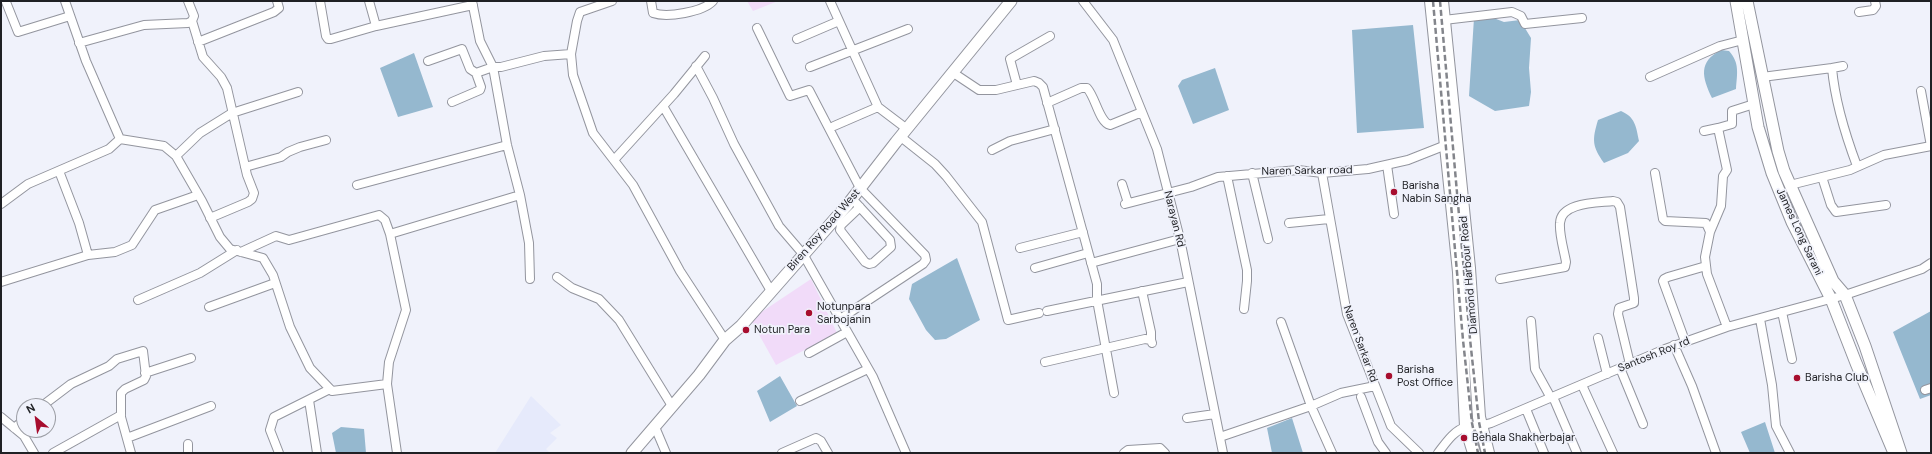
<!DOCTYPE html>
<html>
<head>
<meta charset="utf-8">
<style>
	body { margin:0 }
	#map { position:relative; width:1932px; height:454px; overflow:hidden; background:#f0f2fb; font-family:"DM Sans",sans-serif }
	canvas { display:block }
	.frame { position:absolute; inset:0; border:2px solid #1f2024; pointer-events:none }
	.north { position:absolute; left:16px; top:398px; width:40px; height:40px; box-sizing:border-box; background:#f0f2fb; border:1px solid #9c9ea5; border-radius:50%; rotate:331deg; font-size:11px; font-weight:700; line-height:16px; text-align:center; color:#1f2024 }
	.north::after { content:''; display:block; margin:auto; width:14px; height:18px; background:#a70d2e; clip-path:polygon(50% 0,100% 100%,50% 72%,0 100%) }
</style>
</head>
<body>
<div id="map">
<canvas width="1932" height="454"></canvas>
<div class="frame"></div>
<div class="north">N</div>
</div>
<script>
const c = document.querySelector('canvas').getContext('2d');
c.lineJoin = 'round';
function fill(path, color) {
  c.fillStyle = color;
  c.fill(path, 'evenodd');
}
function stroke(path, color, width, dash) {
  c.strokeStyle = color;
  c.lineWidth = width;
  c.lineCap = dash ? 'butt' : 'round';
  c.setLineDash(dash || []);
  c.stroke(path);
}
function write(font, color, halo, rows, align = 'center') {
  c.font = font + ' "DM Sans",sans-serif';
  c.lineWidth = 3.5;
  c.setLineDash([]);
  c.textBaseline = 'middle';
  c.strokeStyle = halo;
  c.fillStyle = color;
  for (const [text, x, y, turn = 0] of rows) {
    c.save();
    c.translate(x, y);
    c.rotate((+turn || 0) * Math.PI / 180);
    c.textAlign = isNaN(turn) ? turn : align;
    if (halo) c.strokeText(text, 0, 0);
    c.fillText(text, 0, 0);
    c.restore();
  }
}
fill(new Path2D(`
	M531,396L561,425L550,433L557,438L546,449L550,453H495Z`), '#e6eafb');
fill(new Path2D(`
	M747,1H778L753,11Z
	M811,279L837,333L776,365L752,322L757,315Z`), '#f1dbf9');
fill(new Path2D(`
	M1491,17L1504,22L1520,20L1531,38L1529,68L1531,92L1529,106L1495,111L1469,96L1474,18Z
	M1413,25L1424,128L1357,133L1352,30Z
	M1721,50L1729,51C1740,63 1737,74 1736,89L1712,98C1702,77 1698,62 1721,50Z
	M414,53L433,107L398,117L380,68Z
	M1215,68L1229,110L1193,124L1178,86L1182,80Z
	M1621,111C1635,117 1636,126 1639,141L1628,153L1604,163C1592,146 1592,140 1598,120Z
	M957,258L980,320L946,339L935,340L926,330L909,299L912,284Z
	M1931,311V395L1920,399L1893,332Z
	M780,376L797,406L770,422L757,391Z
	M1292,418L1303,453H1272L1267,428Z
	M1765,422L1775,453H1750L1741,432Z
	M341,427L364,429L366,453H336L332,433Z`), '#95b8cf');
const minor = new Path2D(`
	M65,1L86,61L120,139L164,146L176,156L202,201L220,237L230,249L263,258L273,275L290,327L310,368L332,391L387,384L397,453
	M320,1L326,36L328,39H331L376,26L369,1
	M472,1L480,41L493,67H501L544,56L571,54L573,75L593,133L633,185L680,271L725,340
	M651,1L653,13C667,18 703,12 713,1
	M830,1L878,107L907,129
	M1083,1L1113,40L1157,149L1180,239L1223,453
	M6,2L18,32L70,16
	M1859,12L1873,10L1876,6L1875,1
	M1444,20L1512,12L1521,16L1525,24L1582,18
	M192,21L203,57L221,77L227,88L247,175L254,193L252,199L248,202L210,218
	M376,26L473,5
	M757,28L790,96L809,90L860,188L925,255L926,260L923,264L840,319
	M797,39L839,21
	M198,42L274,12L279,8L277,1
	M79,43L144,25L188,23L192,21L194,16L188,1
	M571,54L577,21L580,12L612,1
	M428,61L462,49L470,69L476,73
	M696,66L713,98L734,144L779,226L803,254L873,377L906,453
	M810,67L908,29
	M1832,68L1843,66
	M952,72L979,90H996L1034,81L1039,83L1043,87L1097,284V300L1114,393
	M1650,77L1720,46L1743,40
	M1762,77L1832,68C1835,102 1845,134 1857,166
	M1017,85L1010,59L1050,36
	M1921,91L1931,146
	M1047,103L1081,88H1087C1096,98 1099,122 1110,125L1142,112
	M663,106L771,291
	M834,126L878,107
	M1704,131L1718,128
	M901,137L935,164L946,176L982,222L1008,320L1039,313
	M992,150L1010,141L1055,129
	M176,156L200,133L232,113L298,92
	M614,160L674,94L705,56
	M1387,165L1394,214
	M245,167L281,157L288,152L300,147L326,140
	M59,171L79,223L88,255
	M1252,173L1268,239
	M1322,173L1347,314L1391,426L1419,453
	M1655,173L1663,219L1665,221L1706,223L1710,232
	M1227,176L1247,270V281L1244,309
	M1822,177L1831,205L1836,212L1886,205
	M1122,184L1128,203
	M357,185L507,145
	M1790,185L1850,170L1884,155L1931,146
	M520,195L529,243L530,279
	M852,199L856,203L890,240L891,247L873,263L869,264L865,262L840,230L841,225L860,207
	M1,204L28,184L109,149L120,139
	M1125,204L1191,187L1218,177L1298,170L1322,173L1368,169L1408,160L1446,145
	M1289,223L1329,219
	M1020,248L1083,232
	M241,252L276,236L289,240L379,215L385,220L390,234L520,195L507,145L493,67L476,73L481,87L480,90L452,102
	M1091,263L1180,239
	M1035,268L1088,253
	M557,277L572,288L599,299L619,320L672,406
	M1500,279L1565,267L1566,262C1564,250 1559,235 1560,223C1561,202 1598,203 1613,201L1617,202L1620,207L1634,298V303L1619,308L1618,314L1630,364
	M1,282L88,255L115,252L132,245L155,210L198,195
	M1142,291L1151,332V340
	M138,300L200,273L237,250
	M209,307L275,283
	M1047,311L1188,282
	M1782,312L1792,359
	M1760,319L1772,385L1776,426L1790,453
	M1531,321L1535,369L1551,398
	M1281,322L1311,406L1332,453
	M1727,327L1707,274L1705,257L1710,232L1721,206L1723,176L1727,170L1718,128L1732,124V111L1754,104
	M1598,338L1607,374
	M1685,341L1663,281L1664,279L1668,277L1706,266
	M1674,345L1692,386L1716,453
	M809,353L847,332
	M1045,362L1145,339L1151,340L1152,343
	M1620,368L1643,424
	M145,373L191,358
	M387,384L389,362L406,310L390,234
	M1582,385L1613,453
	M1925,390L1931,388
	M1361,397L1378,442L1386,453
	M1553,397L1577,453
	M309,400L317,453
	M800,401L868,369
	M42,406L71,384L109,366L117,359L143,351L146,376L144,380L125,389L121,393V417L131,453
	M1526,409L1544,453
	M1,417L24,436L34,453
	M1187,418L1215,414
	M655,427L666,453
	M14,428L24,420
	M1220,437L1311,406L1341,393L1375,386
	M127,438L211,406
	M53,453L121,415
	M188,453V444
	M279,453L270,430L274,417L330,389
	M782,453L816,438L821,441L828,453
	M1124,453L1128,450L1160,448L1165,453
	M1438,453C1445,444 1454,430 1466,427C1473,424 1480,427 1491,423L1665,349L1727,327L1845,295L1922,269L1931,263`);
const major = new Path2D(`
	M1736,1L1758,127L1772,173L1792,222L1831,299L1856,363L1894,453
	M1747,1L1778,151L1784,171L1833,281L1845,295L1865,346L1901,453
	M632,453L699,375L725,340L741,326L848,204L896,142L1011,1`);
const highway = new Path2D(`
	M1431,1L1459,272L1466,427L1474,453
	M1442,1L1469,268L1479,417L1488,453`);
stroke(minor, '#93959e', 10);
stroke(major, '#93959e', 13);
stroke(highway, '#93959e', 14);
stroke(minor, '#fff', 8);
stroke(major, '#fff', 11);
stroke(highway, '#fff', 12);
stroke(new Path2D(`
	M1433,1L1463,340L1472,423L1478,453
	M1440,1L1470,339L1479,422L1485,453`), '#83858b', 2.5, [6, 3]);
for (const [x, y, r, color] of [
	[1394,192,4,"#a70d2e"],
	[809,313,4,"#a70d2e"],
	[746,330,4,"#a70d2e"],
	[1389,376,4,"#a70d2e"],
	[1797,378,4,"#a70d2e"],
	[1464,438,4,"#a70d2e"]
]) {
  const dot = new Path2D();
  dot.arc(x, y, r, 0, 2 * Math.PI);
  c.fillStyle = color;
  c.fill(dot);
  stroke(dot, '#f0f2fb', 1.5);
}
write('11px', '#1f2024', '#f0f2fb', [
	["Naren Sarkar road",1307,171,-1],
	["Narayan Rd",1174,219,76],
	["Biren Roy Road West",824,230,-49],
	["James Long Sarani",1799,232,65],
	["Diamond Harbour Road",1469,275,-95],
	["Naren Sarkar Rd",1360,344,70],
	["Santosh Roy rd",1654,355,-22]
]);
write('11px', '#1f2024', '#f0f2fb', [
	["Barisha",1402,186],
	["Nabin Sangha",1402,199],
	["Notunpara",817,307],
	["Sarbojanin",817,320],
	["Notun Para",754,330],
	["Barisha",1397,370],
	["Post Office",1397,383],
	["Barisha Club",1805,378],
	["Behala Shakherbajar",1472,438]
], 'left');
</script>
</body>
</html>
